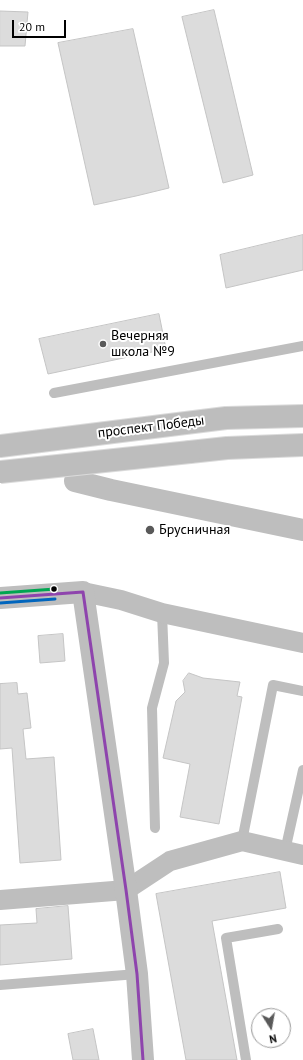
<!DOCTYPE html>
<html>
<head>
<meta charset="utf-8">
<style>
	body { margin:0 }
	#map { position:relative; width:303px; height:1060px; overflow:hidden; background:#fff; font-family:"PT Sans",sans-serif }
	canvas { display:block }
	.north { position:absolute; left:251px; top:1008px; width:40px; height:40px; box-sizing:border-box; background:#fff; border:1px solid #999; border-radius:50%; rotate:169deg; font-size:11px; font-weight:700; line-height:16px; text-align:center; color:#000 }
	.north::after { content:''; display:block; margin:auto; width:14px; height:18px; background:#595959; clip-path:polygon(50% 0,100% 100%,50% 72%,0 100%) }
	.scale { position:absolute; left:12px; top:20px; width:54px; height:18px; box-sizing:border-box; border:2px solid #000; border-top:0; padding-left:5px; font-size:12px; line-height:14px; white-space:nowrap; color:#000; -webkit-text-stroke:3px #fff; paint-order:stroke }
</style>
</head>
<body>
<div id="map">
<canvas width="303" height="1060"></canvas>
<div class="north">N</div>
<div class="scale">20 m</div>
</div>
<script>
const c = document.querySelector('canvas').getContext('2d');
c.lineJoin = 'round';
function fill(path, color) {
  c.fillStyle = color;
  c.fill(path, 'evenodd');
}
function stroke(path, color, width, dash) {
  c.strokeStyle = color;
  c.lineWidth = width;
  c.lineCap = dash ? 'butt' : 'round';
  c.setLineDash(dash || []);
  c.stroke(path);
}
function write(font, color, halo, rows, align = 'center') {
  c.font = font + ' "PT Sans",sans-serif';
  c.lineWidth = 4;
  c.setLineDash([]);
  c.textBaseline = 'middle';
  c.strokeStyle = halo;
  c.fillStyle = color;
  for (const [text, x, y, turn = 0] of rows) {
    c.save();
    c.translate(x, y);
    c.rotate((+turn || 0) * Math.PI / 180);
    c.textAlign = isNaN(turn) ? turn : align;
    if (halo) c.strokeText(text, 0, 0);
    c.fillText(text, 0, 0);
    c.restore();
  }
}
const building = new Path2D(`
	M214,10L253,175L223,183L182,17Z
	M0,11L28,12L25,46H0Z
	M133,29L169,188L136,196L94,205L58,43Z
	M303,235V270L226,288L220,255Z
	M159,314L166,349L48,374L39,339Z
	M63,634L65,661L40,663L38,636Z
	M189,673L203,678L240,682L237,696L242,697L219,824L180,817L190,764L163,758L176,701L185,692L183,681Z
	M17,683L18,694L27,693L31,728L23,729L26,759L54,757L61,860L20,863L12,748L0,749V684Z
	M280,872L286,908L212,921L237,1060H186L156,894Z
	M68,906L72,959L0,965V925L37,923L36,909Z
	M93,1029L99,1060H73L68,1034Z`);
fill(building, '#dcdcdc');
stroke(building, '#c5c5c5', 1);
const primary = new Path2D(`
	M0,446L226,418L303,416
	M190,452L227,448L303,445`);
stroke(primary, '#dbdbdb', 24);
stroke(new Path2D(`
	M54,393L303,346
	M155,828L152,708L164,663L162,613
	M242,841L273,685L303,691
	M285,851L303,770
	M0,985L137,974
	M246,1060L226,938L278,929`), '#bebebe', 10);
stroke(new Path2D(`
	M83,592L121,600L162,613L303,643
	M0,900L126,890L170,861L242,841L303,855`), '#bebebe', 20);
stroke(new Path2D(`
	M75,481L111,490L303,530
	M0,598L83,592L126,890L137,974L143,1060`), '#bebebe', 22);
stroke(primary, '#bdbdbd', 22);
const primaryBridge = new Path2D(`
	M0,472L190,452`);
stroke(primaryBridge, '#dbdbdb', 24, []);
stroke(primaryBridge, '#bdbdbd', 22);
stroke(new Path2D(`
	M0,598L83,592L126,890L137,974L143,1060`), '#8e44ad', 3);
stroke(new Path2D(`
	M0,603L55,599`), '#0065bd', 3);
stroke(new Path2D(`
	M0,593L55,589`), '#00a651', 3);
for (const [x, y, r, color] of [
	[103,344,4,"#595959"],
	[150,530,5,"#595959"],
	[54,589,3.5,"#000"]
]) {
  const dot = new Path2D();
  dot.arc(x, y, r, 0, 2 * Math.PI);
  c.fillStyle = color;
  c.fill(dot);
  stroke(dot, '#fff', 1.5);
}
write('14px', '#000', '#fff', [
	["Вечерняя",111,336],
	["школа №9",111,352],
	["Брусничная",159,530]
], 'left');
write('14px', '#000', '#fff', [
	["проспект Победы",151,427,-7]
]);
</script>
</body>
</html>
